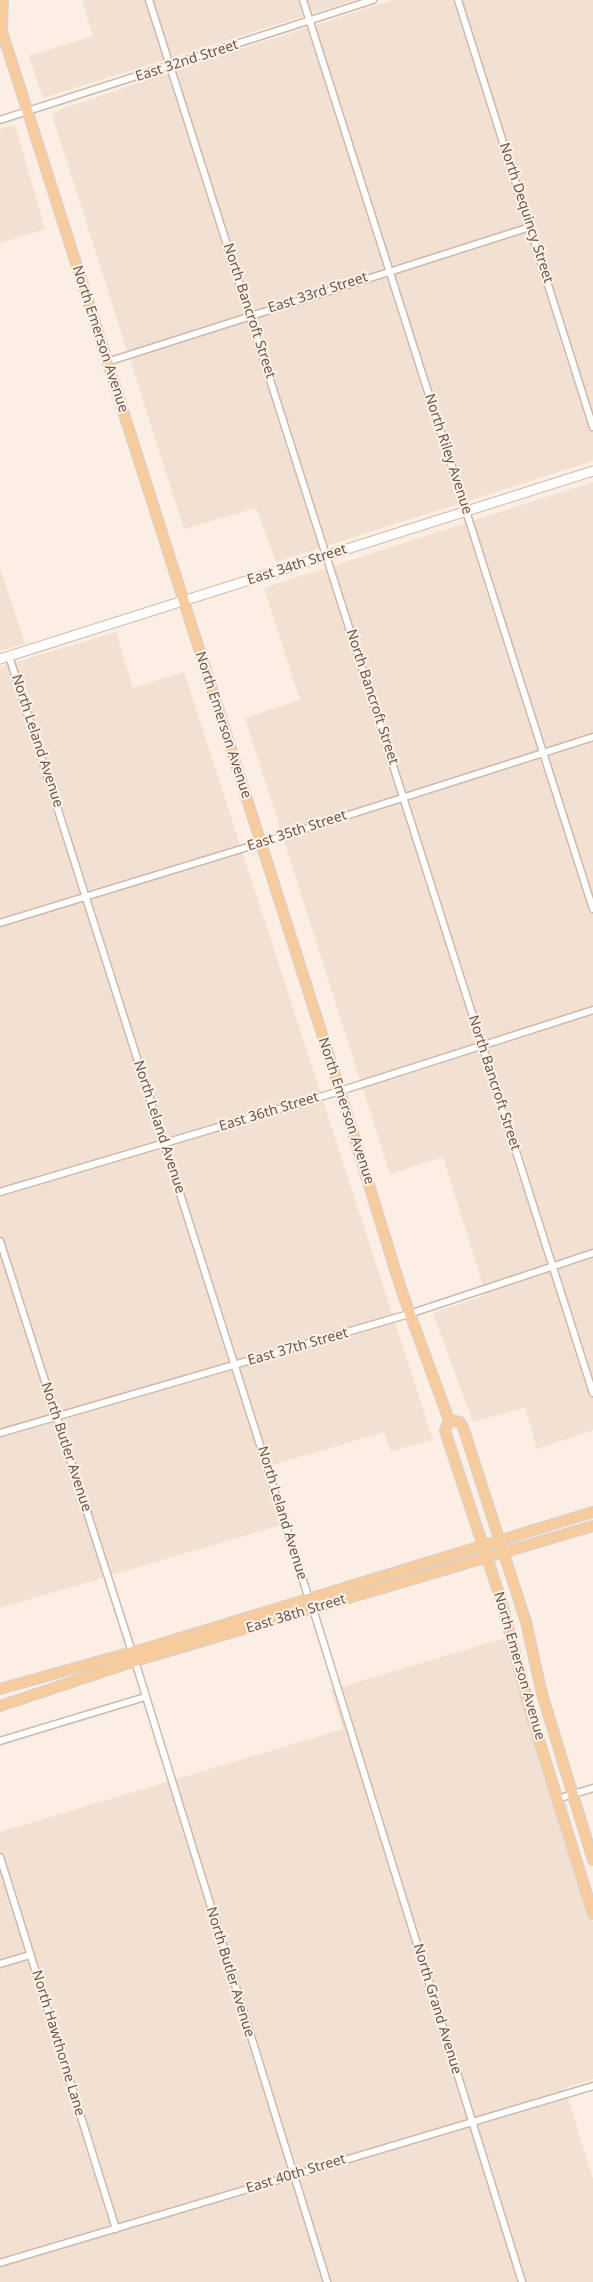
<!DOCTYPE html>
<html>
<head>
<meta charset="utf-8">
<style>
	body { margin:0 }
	canvas { display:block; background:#fbefe3 }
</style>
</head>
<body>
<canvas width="593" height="2282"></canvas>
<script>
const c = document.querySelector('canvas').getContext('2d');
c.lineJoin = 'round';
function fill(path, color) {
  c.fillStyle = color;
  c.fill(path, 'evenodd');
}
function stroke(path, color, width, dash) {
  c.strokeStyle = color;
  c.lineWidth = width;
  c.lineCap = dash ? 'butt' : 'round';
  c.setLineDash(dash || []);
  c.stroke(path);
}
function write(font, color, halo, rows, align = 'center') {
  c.font = font + ' "Noto Sans",sans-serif';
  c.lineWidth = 4;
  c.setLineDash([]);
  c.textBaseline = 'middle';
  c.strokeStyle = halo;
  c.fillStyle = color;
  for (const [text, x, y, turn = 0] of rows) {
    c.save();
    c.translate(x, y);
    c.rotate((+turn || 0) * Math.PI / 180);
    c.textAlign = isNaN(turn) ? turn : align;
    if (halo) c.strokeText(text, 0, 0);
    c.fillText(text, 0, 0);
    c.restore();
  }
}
fill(new Path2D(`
	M82,0H355L43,98L29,56L93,36Z
	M393,0H593V461L276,562L256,508L184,529L52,115L62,109L179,69Z
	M15,125L45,229L0,243V129Z
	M593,482V1430L537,1449L525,1407L473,1422L433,1313L486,1295L443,1157L390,1174L245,718L300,700L264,588Z
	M0,568L25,643L0,651Z
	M116,632L133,688L184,672L433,1440L391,1451L384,1432L262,1468L281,1525L0,1608V667Z
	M505,1638L593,1923V2079L565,2088L593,2179V2282H0V1832L343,1729L331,1690Z`), '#f2e0d2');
const minor = new Path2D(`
	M149,0L593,1393
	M303,0L593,909
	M458,0L593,427
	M0,120L373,0
	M107,362L530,227
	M9,656L309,1599
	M0,923L261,843L593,737
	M0,1192L340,1091L593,1010
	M0,1241L132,1652
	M0,1433L409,1314L593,1253
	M313,1609L522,2282
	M135,1661L327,2282
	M0,1741L145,1697
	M557,1799L593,1788
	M0,1857L116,2229
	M0,1964L30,1955
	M0,2263L593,2086`);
const secondary = new Path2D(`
	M0,659L593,471`);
const primary = new Path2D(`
	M0,25L336,1078L402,1292L449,1420L445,1431L501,1600L532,1717L593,1914
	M2,27L3,0
	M449,1420L460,1422L463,1427L526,1622L542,1694L593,1860
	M0,1689L154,1646L593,1512
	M0,1706L135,1661L593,1526`);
stroke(minor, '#cdb8ad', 9);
stroke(secondary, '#d0b7aa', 11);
stroke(primary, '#d7cfcc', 12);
stroke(minor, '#fff', 6);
stroke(secondary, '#fff', 9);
stroke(primary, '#f6cb9e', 10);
write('14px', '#71544a', '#fef3e8', [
	["East 32nd Street",187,61,-18],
	["North Dequincy Street",526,213,72],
	["East 33rd Street",318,293,-18],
	["North Bancroft Street",249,311,72],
	["North Emerson Avenue",100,339,72],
	["North Riley Avenue",448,454,72],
	["East 34th Street",297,565,-18],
	["North Bancroft Street",372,697,72],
	["North Emerson Avenue",223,725,72],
	["North Leland Avenue",37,741,72],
	["East 35th Street",297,831,-18],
	["North Bancroft Street",494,1083,72],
	["North Emerson Avenue",346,1111,72],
	["East 36th Street",269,1112,-17],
	["North Leland Avenue",159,1127,72],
	["East 37th Street",298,1347,-16],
	["North Butler Avenue",66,1447,72],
	["North Leland Avenue",282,1513,73],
	["East 38th Street",296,1614,-17],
	["North Emerson Avenue",519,1666,74],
	["North Butler Avenue",230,1972,73],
	["North Grand Avenue",437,2009,73],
	["North Hawthorne Lane",58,2043,73],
	["East 40th Street",296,2174,-17]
]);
</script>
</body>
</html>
